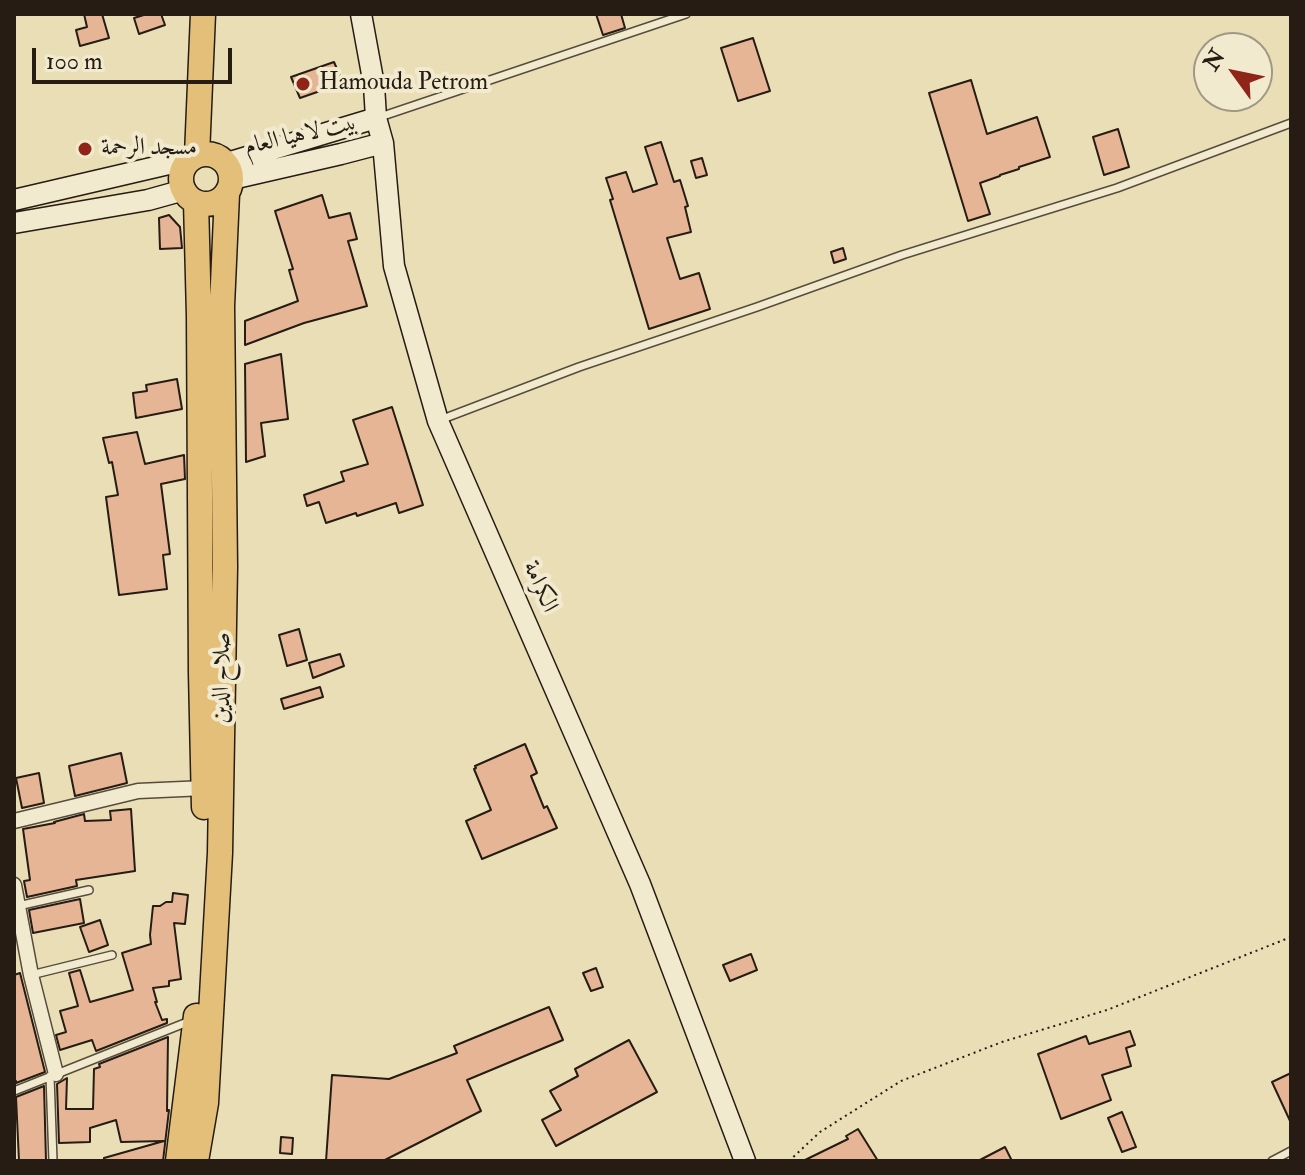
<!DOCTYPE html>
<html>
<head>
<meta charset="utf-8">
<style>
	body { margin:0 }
	#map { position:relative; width:1305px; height:1175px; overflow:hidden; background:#e9deb5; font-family:"IM FELL Double Pica",serif }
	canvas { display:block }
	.frame { position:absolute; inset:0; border:16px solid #261c13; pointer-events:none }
	.north { position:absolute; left:1193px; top:32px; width:80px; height:80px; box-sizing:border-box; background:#f1eacf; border:2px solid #a09884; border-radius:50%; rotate:303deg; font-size:22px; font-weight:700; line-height:32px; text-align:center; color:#261c13 }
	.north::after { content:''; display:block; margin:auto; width:28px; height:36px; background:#8f2418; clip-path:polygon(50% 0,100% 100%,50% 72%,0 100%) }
	.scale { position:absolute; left:32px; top:48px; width:200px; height:36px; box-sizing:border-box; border:4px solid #261c13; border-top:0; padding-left:10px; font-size:24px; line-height:28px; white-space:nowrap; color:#261c13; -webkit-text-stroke:6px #f1eacf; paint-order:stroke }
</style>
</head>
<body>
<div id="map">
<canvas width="1305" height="1175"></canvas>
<div class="frame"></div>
<div class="north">N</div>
<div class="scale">100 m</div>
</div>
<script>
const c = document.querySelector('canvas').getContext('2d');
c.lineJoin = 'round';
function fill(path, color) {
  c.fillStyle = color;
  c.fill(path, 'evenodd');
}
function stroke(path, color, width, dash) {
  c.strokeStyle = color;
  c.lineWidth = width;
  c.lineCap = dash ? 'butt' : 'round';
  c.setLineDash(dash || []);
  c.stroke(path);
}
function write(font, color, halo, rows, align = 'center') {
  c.font = font + ' "IM FELL Double Pica",Amiri,serif';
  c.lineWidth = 8;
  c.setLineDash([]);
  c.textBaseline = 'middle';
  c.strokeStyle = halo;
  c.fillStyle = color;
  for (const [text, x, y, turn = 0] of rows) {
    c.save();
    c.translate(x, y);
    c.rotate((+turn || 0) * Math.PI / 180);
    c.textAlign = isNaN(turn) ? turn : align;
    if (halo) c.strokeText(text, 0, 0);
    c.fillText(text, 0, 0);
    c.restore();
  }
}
const building = new Path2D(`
	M84,14H102L109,38L80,46L76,30L87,27Z
	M147,14H161L165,25L139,34L134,18Z
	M596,14H621L625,28L603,35Z
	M753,38L770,91L738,101L721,48Z
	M334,62L343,83L300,98L291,77Z
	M971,80L987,134L1037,117L1050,157L1019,167V169L1000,175V176L980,183L990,214L968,221L929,93Z
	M1118,129L1129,167L1104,175L1093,137Z
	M661,142L674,182L680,180L688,206L685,207L691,232L667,238L680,279L699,273L710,309L649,329L610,200L613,199L606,178L626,172L633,192L657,184L645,147Z
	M702,158L707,175L696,178L691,161Z
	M322,195L329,218L350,213L357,239L348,241L367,306L304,323L245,345V321L298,301L289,270L293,269L275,211Z
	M169,215L180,227L182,248L160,249L159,218Z
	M843,248L846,259L834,263L831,252Z
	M281,354L288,419L261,423L265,456L246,462L245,364Z
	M177,379L182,409L136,418L133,393L147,391L146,385Z
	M392,407L423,505L399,513L396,503L357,516L356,513L326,523L319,502L307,506L304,495L344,481L341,472L368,464L353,420Z
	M137,432L145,464L184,455L185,479L161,484L170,554L163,555L167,589L119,595L106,497L118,495L112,462L109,463L103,438Z
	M299,629L307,660L287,666L279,635Z
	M340,654L344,666L313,678L309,663Z
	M320,687L323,697L284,709L281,699Z
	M525,744L537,773L531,776L544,808L547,806L557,828L482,859L466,821L491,810L474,769L476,768L475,766Z
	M121,753L127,783L75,796L69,766Z
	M39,773L44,803L22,808L16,778Z
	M131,809L135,871L76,880L77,886L27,897L24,881L30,880L23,829L55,823L54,822L84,814L85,821L111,820L110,811Z
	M173,893L188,895L185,924L174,923L181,979L169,981V986L153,988L157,1002H155L162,1020L167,1019V1023L96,1051L92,1040L60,1050L56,1035L66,1032L60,1011L78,1006L69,973L80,970L90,1002L133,990L122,953L151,944L150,935L153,906H160L166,902H172Z
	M80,899L84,923L33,933L29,910Z
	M100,920L108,945L89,952L80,927Z
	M751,954L757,970L730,981L723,965Z
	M596,968L603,987L591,991L583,973Z
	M20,973L45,1072L16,1083V1081L14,1082V975Z
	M549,1007L563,1040L467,1080L481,1111L383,1161H326L332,1075L389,1079L457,1053L454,1046Z
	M1130,1031L1135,1045L1126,1048L1131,1066L1102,1075L1111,1100L1061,1119L1038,1054L1086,1036L1089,1044Z
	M168,1037L167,1111L169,1110L163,1161H104V1158L164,1141L121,1142L116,1120L90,1128V1142L59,1143L57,1084L67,1078L66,1109H93L94,1069L100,1067L99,1064Z
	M629,1040L657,1092L556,1146L542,1120L561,1110L550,1091L578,1076L575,1069Z
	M1291,1073V1123L1272,1082Z
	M44,1086L46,1161H19L16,1097Z
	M1122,1112L1136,1147L1122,1152L1108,1118Z
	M858,1129L878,1161H803L848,1139L846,1136Z
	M281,1137L293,1138L292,1154L280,1153Z
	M1005,1147L1012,1161H978Z`);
fill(building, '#e6b596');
stroke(building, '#261c13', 2);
const service = new Path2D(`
	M377,118L686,14
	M440,420L579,367L757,307L902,255L1117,188L1291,123
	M18,906L89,890
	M31,975L112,955
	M50,1076L53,1161
	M14,1091L190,1021
	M1272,1161L1291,1151`);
const minor = new Path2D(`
	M14,821L138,791L205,788
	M14,885L31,975L56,1074`);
const secondary = new Path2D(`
	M361,14L374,85L376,118L383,143L394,266L438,421L640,884L745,1161
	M227,163L376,118
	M232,179L341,154L383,143
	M14,200L190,159
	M14,223L148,200L184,190`);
const trunk = new Path2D(`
	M181 179a25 25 0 1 1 50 0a25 25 0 1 1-50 0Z
	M197,155L203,14
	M196,202L199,316L201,673L204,807
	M178,1161L196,1016
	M196,1161L206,1103L220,853L225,567L222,306L227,194`);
stroke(service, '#574c3c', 10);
stroke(minor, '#574c3c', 17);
stroke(secondary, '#261c13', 23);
stroke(trunk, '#261c13', 27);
stroke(new Path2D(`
	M789,1161L820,1132L901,1081L1002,1042L1107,1010L1291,937`), '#261c13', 2, [2, 4]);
stroke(service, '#f1eacf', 7);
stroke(minor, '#f1eacf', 14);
stroke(secondary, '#f1eacf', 20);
stroke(trunk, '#e4bf7a', 24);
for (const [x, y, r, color] of [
	[303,84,8,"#8f2418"],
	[85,149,8,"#8f2418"]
]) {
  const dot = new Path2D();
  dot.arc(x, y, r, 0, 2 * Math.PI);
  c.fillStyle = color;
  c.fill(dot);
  stroke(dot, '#f1eacf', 3);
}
write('24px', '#261c13', '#f1eacf', [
	["Hamouda Petrom",319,84],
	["مسجد الرحمة",101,149]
], 'left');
write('24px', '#261c13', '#f1eacf', [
	["بيت لاهيا العام",301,136,-13],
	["الكرامة",539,587,66],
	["صلاح الدين",223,678,-89]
]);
</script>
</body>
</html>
